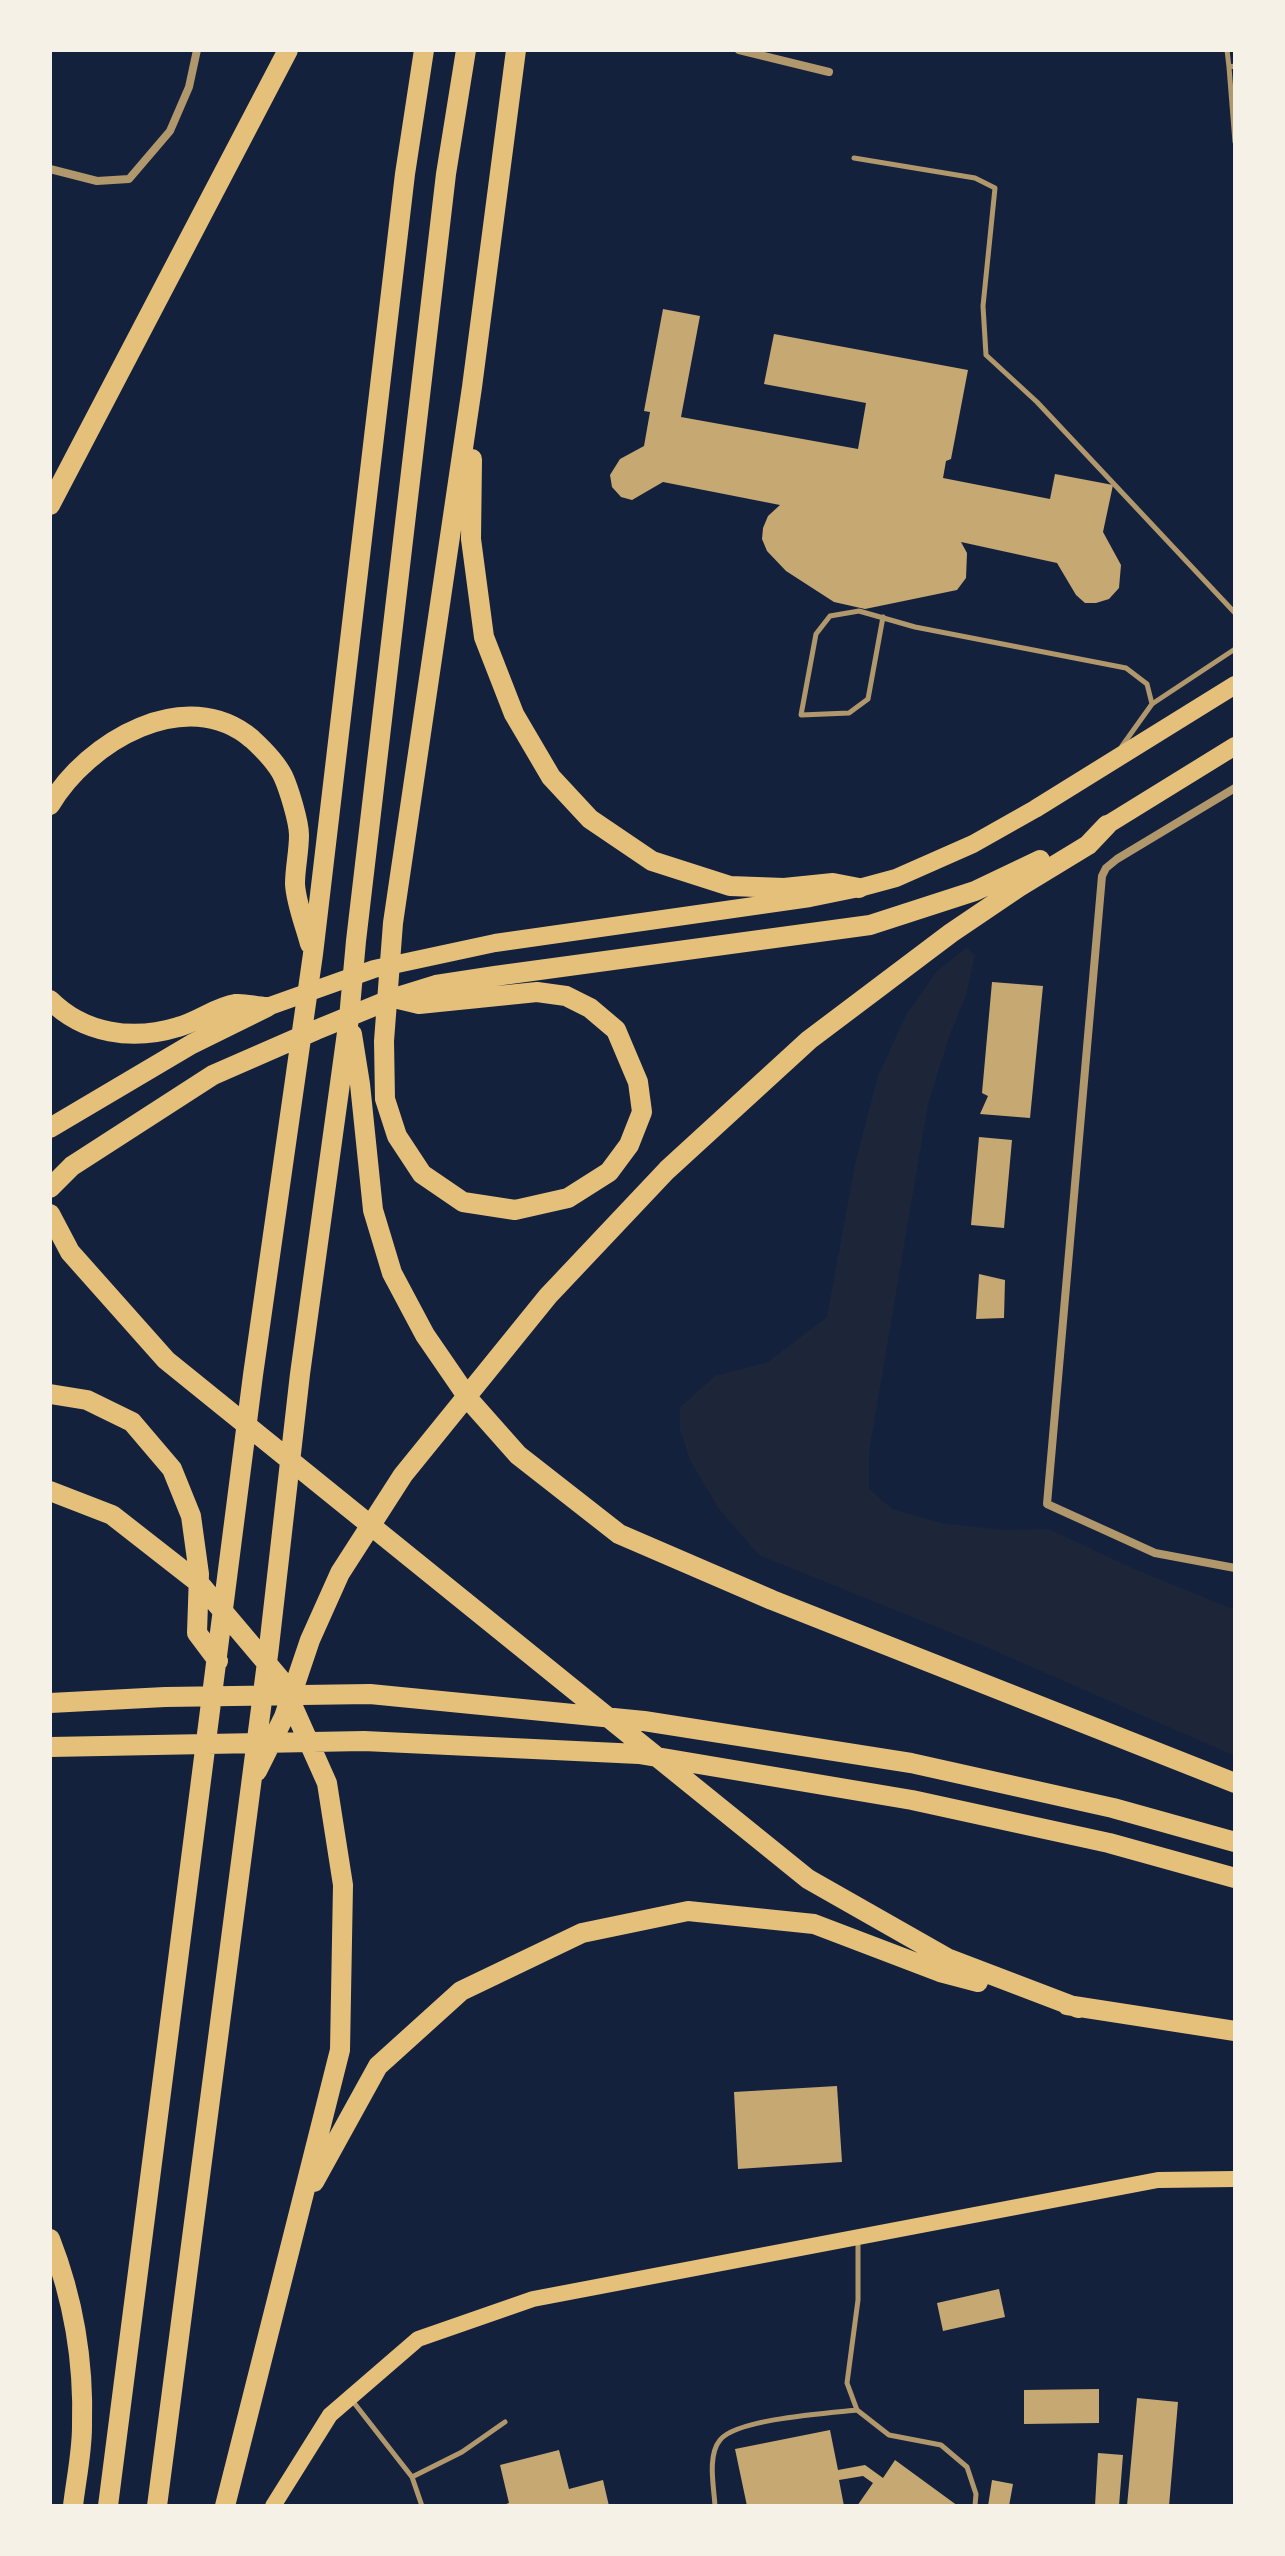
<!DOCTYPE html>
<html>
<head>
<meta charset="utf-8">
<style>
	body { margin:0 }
	#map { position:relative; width:1285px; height:2556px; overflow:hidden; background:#14213d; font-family:Manrope,sans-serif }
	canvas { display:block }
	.frame { position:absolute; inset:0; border:52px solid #f6f1e7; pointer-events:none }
</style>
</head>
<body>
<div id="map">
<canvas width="1285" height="2556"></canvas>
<div class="frame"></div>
</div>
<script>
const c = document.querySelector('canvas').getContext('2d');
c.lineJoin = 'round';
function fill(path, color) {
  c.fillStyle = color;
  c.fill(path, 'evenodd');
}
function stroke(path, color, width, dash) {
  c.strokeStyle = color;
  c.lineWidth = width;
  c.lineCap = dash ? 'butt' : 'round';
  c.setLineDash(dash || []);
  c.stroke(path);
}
fill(new Path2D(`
	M966,948L975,955L966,996L950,1034L928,1104L869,1452V1489L892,1509L941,1523L1002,1530L1049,1529L1132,1568L1235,1610V1756L984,1646L759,1555L719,1509L690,1460L680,1430V1407L715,1376L768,1362L827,1317L855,1164L878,1076L906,1015L936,972Z`), '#1d2539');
fill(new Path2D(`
	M663,309L700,316L681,417L858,449L866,403L764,384L774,334L968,370L951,459L946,461L943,478L1050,499L1055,474L1113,485L1103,532L1121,565L1119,588L1109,599L1096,603H1085L1076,595L1057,563L961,542L967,553L966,578L957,590L865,609L834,602L786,571L767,551L762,539L763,528L768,516L780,505L663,482L632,500L621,497L612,487L610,475L620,459L644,446L650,412L644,411Z
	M992,982L1043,986L1030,1118L980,1114L988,1096L982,1093Z
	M979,1137L1012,1140L1004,1228L971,1225Z
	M979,1274L1005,1280L1004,1318L976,1319Z
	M837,2086L842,2162L738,2169L734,2092Z
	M999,2289L1005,2317L943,2331L937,2303Z
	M1099,2389V2423L1024,2424V2390Z
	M1137,2398L1178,2402L1169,2506H1127Z
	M830,2430L838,2470L865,2465L883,2478L895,2460L958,2506H857L873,2483L863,2476L839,2480L844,2506H747L735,2449Z
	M559,2450L569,2489L603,2480L609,2506H500L509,2503L500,2465Z
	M1098,2453L1123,2455L1119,2506H1095Z
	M992,2480L1013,2484L1009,2506H988Z`), '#c6a872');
stroke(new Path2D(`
	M1227,50L1229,67
	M1235,66L1229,67L1235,142
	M854,158L975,178L995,188L983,306L986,355L1037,402L1235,613
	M883,617L868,699L849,713L801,715L816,634L830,616L859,611L915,627L1126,668L1147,684L1152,704
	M1122,746L1152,704L1235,649
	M858,2242V2300L847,2383L857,2410L889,2435L941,2445L967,2467L976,2494L975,2506
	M351,2399L412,2477L422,2506
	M412,2477L462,2452L505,2422
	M715,2506C714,2487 707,2456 720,2440C736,2419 828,2413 857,2410`), '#b1986c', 5);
stroke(new Path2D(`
	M739,50L829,72
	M50,169L97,181L129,179L170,131L189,87L197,50
	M1235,788L1117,859L1106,868L1102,876L1047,1504L1155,1553L1235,1568`), '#b1986c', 8);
stroke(new Path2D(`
	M273,2506L330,2415L418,2339L533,2299L1158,2180L1235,2179`), '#e5c07b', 16);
stroke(new Path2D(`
	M1107,825L1235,746
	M267,1007L374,969L495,943L810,898L859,888L896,878L973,844L1035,809L1235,685`), '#e5c07b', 18);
stroke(new Path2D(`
	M472,459L471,539L484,637L514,714L551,777L590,819L652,861L730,886L784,888L833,883L859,888
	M50,505L288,50
	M50,805C87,742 186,683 252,739C264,750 276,762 283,776C289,789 299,822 299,835C299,852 295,868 295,884C296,903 305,925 310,944
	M394,998L419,1004L537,992L566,996L590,1008L616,1030L638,1082L642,1112L629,1145L609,1172L568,1198L515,1210L463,1202L422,1174L397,1136L385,1099L384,1041L393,923L472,387L516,50
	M50,1000C84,1034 133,1041 178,1027C197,1022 216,1007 236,1004C245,1003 257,1007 267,1007
	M352,1034L360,1084L373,1210L392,1273L425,1335L471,1402L518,1455L619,1534L772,1600L1235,1783
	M50,1128L192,1044L267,1007
	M50,1188L72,1166L213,1075L316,1030L394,998L436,985L495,976L870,925L975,891L1040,860
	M50,1214L70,1252L166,1360L808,1879L947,1958L1078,2008
	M50,1394L87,1400L132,1422L172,1469L191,1516L199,1574L197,1633L218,1661
	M50,1491L112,1515L199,1583L281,1680L327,1783L343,1885L340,2050L225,2506
	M50,1703L165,1697L370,1694L644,1721L911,1763L1113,1808L1235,1842
	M50,1747L364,1741L639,1754L912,1800L1109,1843L1235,1878
	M257,1771L284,1717L310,1640L340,1573L403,1475L548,1296L667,1170L809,1040L951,933L1019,887L1088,845L1107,825
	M1067,2005L1235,2031
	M314,2182L378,2066L461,1991L582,1933L688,1911L814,1924L940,1972L978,1982
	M50,2239C74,2300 84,2361 82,2426C82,2453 76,2480 73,2506
	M108,2506L253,1375L313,954L405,174L424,50
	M157,2506L269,1647L300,1374L349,1018L356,941L446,174L466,50`), '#e5c07b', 20);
</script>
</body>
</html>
